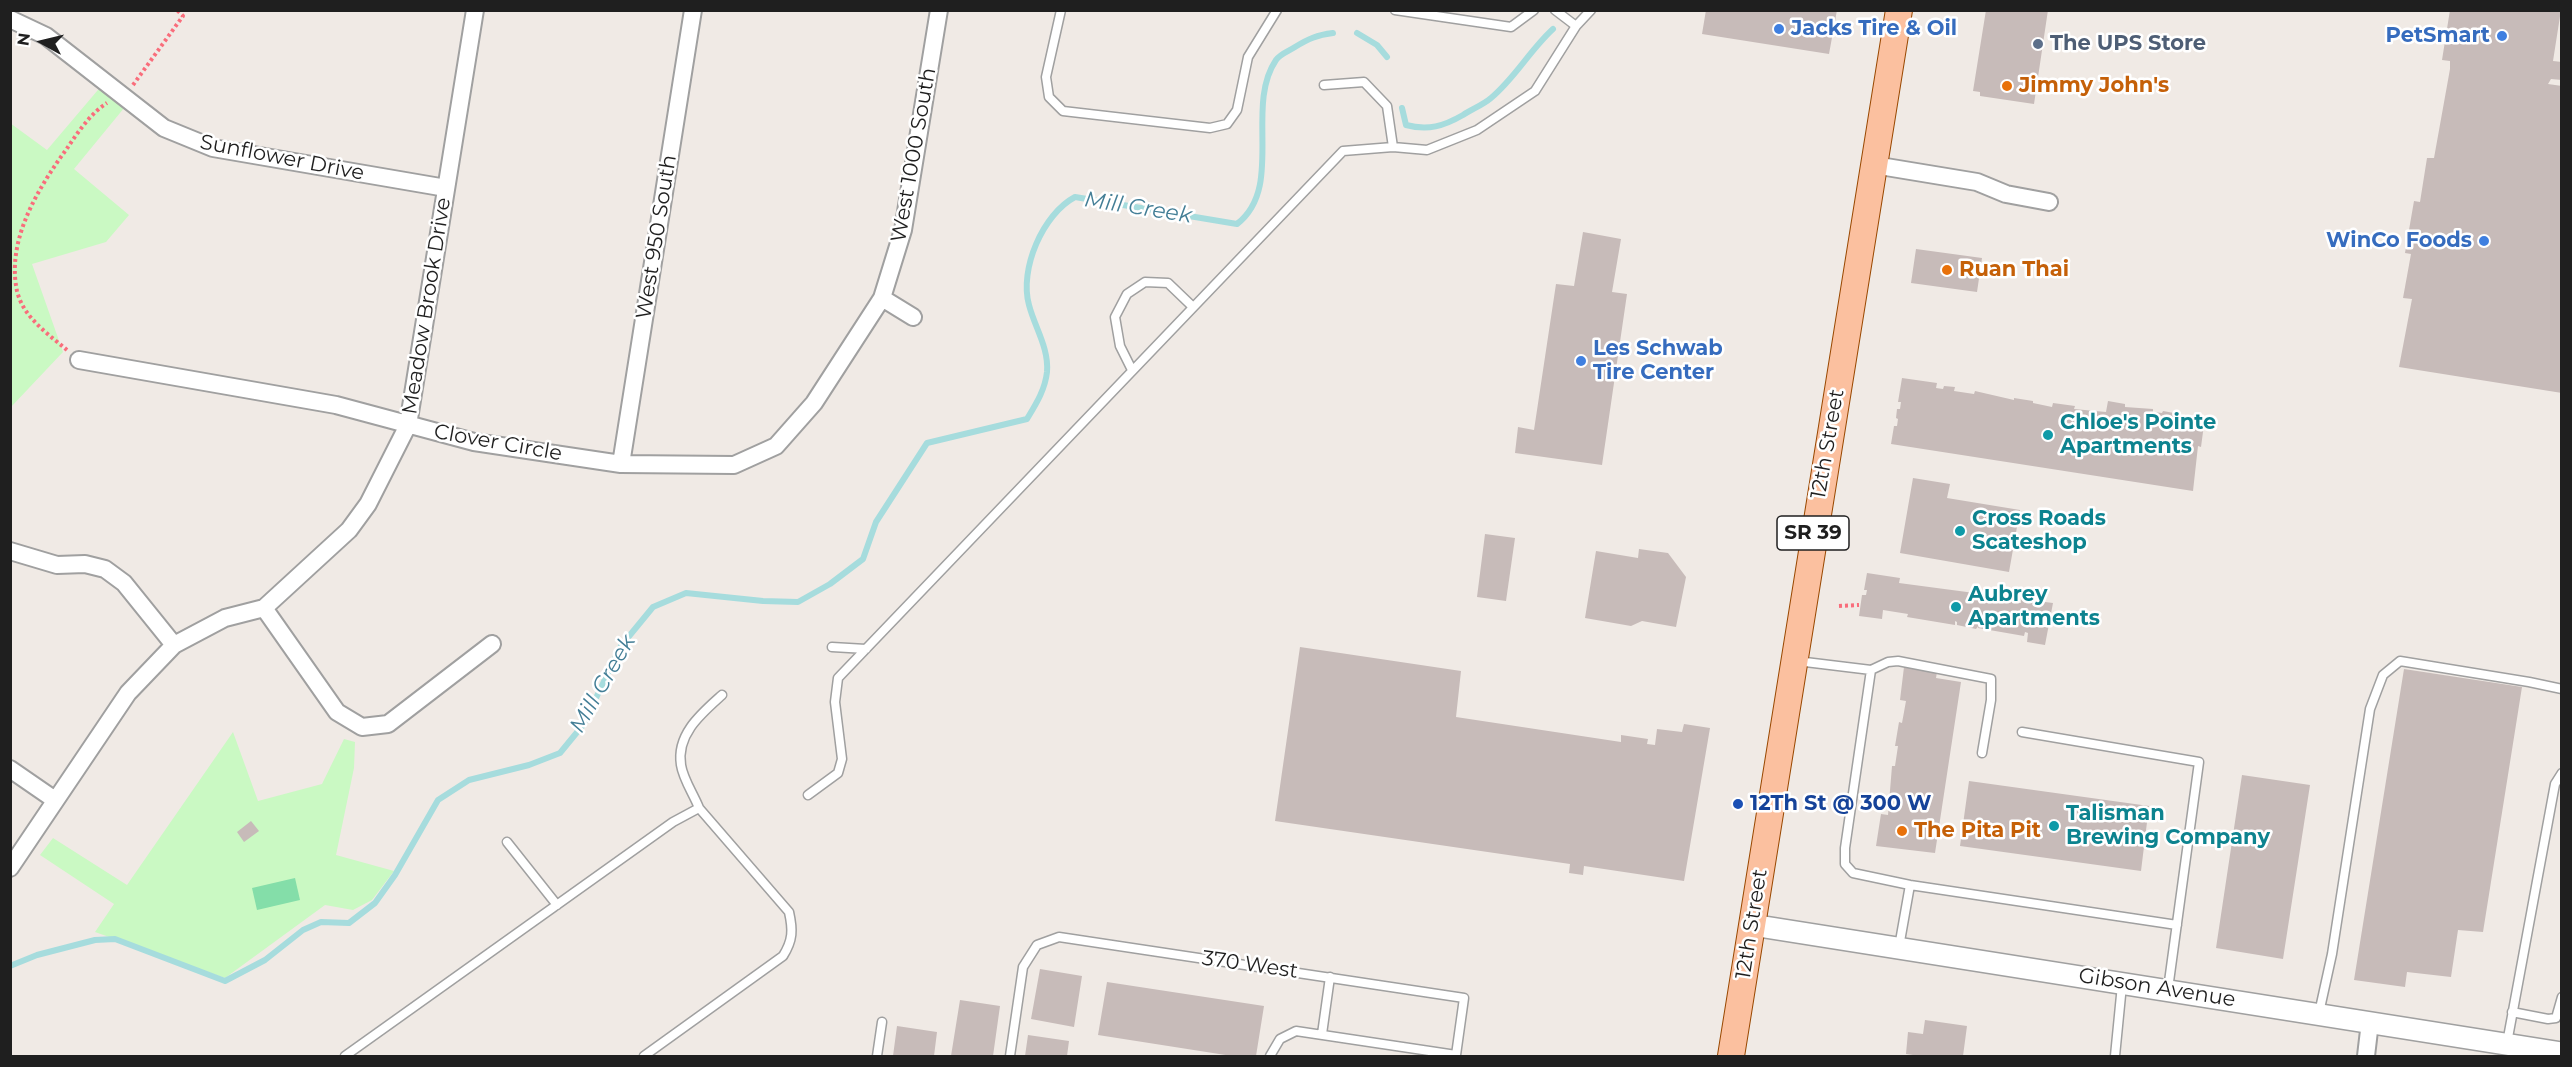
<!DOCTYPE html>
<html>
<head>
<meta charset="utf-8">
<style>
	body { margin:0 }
	#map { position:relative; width:2572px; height:1067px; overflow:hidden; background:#f0eae5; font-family:Montserrat,sans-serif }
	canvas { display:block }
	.frame { position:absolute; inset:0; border:12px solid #1f1f1f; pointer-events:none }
	.north { position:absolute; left:12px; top:12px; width:60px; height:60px; -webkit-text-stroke:4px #fff; paint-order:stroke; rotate:278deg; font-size:16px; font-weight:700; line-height:24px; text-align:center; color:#1f1f1f }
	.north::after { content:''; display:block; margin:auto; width:21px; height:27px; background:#1f1f1f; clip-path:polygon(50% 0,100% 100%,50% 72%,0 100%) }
</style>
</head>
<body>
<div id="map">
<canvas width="2572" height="1067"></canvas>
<div class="frame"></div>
<div class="north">N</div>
</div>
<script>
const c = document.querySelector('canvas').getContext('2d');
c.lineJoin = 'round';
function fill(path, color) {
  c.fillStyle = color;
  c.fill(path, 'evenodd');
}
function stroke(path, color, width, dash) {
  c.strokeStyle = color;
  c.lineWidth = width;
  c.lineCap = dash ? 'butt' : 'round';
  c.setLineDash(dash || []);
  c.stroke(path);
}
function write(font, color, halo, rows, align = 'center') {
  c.font = font + ' Montserrat,sans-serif';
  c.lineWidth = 5;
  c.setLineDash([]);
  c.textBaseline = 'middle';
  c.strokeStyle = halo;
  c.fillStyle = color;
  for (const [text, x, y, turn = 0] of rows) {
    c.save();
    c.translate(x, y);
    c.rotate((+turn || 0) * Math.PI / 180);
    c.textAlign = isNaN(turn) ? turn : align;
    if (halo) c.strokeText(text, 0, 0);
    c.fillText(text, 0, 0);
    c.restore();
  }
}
fill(new Path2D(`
	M103,84L129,102L74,169L129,215L106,242L32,264L63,352L11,407L10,123L47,150Z
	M233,732L258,801L322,784L344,739L355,742L354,768L336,855L394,871L372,900L353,910L325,905L225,978L95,932L114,904L40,855L53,838L127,885Z`), '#caf9c3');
fill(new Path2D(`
	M295,878L300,900L257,910L252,888Z`), '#84dea9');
stroke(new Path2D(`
	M1357,33L1377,45L1387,57
	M1402,108L1406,125C1428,131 1444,126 1463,115C1472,109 1483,105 1491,98C1515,78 1530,50 1553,29
	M10,966L37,955L95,940L115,939L225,981L265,960L303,930L321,922L349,923L375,903L395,875L438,800L469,780L529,765L560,753L583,725L621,646L653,607L686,593L763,601L798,602L830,584L863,559L876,522L927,443L1027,419C1036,404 1045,390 1047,372C1049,348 1035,328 1029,305C1019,269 1043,214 1075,197L1237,224C1285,187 1244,107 1276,60C1280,54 1289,51 1295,47C1308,39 1317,35 1333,33`), '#a6dcdd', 6);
fill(new Path2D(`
	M1706,10H1837L1829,54L1702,34Z
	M1986,10H2048L2034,104L1980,96V92L1973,91Z
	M2450,10H2561L2553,61L2562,62V80L2551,79L2548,84L2562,86V393L2399,367L2412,299L2403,298L2411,254L2405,253L2414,201L2420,202L2427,158H2434L2450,69V61L2442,60Z
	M1583,232L1621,239L1612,292L1627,294L1602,465L1515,453L1518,427L1534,430L1556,284L1574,286Z
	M1916,249L1982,258L1977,292L1911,283Z
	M1902,378L1937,383L1936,388L1943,389L1944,386L1955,387L1954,391L1974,394L1975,391L2014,400V398L2033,401V403L2052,407L2053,403L2075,406L2074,409L2106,412L2108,401L2125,404V407L2153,409V412L2162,413L2163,411L2174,413V415L2205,417L2201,447L2198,446L2193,491L1891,444L1894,426H1897L1898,419L1896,418L1897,409H1900L1901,402H1898Z
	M1913,478L1950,484L1947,498L2020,510L2009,572L1900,553Z
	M1485,534L1515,538L1506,601L1477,597Z
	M1639,549L1668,553L1686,577L1676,627L1642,621L1631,626L1585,618L1596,551L1638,558Z
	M1867,573L1900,578L1899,583L1982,594L1981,597L1992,598V596L2021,603V599L2053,603L2045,645L2027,642L2028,633L2025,632L2024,636L1978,628L1979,625L1976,629L1957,625V622L1955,621V625L1907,617L1908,614L1883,610L1882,619L1859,616L1862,595H1866L1867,590H1864Z
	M1300,647L1461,671L1456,717L1621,742V735L1648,739L1647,744L1655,745L1657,729L1682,732L1684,724L1710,728L1684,881L1584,866L1583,875L1569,873L1570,864L1275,821Z
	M1904,667L1937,672L1936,678L1961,682L1935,853L1876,846L1881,814L1888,815L1892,766H1895L1898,746H1895L1899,722L1902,723L1906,701L1900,700Z
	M2404,669L2522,687L2483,932L2458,930L2451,977L2407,972L2405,987L2354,980Z
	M2242,775L2310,785L2283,959L2216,948Z
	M1969,781L2149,806L2141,871L1960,846Z
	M251,821L259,831L244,842L237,832Z
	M1040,969L1082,976L1074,1027L1031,1019Z
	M1107,982L1264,1006L1256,1056H1232L1098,1035Z
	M960,1000L1000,1006L993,1056H951Z
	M1925,1020L1967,1026L1963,1056H1920L1906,1054L1908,1032L1923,1034Z
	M897,1026L937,1032L934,1056H893Z
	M1028,1035L1069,1041L1067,1056H1025Z`), '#c7bbb9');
const service = new Path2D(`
	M1061,10L1046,77L1049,97L1063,111L1210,128L1227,124L1237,110L1248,57L1277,10
	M1395,10L1511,27L1534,10
	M1555,10L1576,26L1591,10
	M1324,85L1364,82L1387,106L1393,147
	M1132,370L1120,346L1115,317L1127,294L1145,282L1168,283L1193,307
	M832,647L866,649
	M1797,661L1871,670L1845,848V864L1853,873L1910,885L2177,925
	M1871,670L1888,662L1898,661L1991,679V700L1982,753
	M2022,732L2199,762L2168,989
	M808,795L838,773L842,759L835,702L838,678L1343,151L1393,147L1427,150L1477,130L1535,91L1576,26
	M507,842L557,905
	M1899,947L1910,885
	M2512,1012L2548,1019L2556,1018L2562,997
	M2319,1013L2332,954L2370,709L2383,675L2400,661L2529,682L2562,689
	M1322,1034L1330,977
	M2507,1043L2555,784L2562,773
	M345,1056L673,822L699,808C694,795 683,779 681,765C676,734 702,713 722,695
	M644,1056L783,956C793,940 793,930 789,912L699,808
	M877,1056L882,1022
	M1010,1056L1023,967L1037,945L1059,937L1464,998L1456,1055L1296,1031L1280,1039L1270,1056
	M2115,1056L2122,985`);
const minor = new Path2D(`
	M10,19L46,36L164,128L213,148L446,188
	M1874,165L1977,182L2006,194L2049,202
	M882,298L913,317
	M79,360L336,405L474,442L621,464L734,465L776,446L814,403L882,298L903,230L939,10
	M621,464L693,10
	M10,551L57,565L85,564L105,569L124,583L174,645
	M264,608L337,712L362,727L388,724L492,644
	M10,769L55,800
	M10,868L128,693L174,645L225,618L264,608L349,530L368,504L408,425L475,10
	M2366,1056L2370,1022`);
const tertiary = new Path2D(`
	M1752,925L2562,1053`);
const primary = new Path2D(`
	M1731,1056L1899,10`);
stroke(service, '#a0a0a0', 11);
stroke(minor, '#a0a0a0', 20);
stroke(tertiary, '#a0a0a0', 24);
stroke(primary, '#994801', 28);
stroke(new Path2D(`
	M133,85L183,16L177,10
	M67,350C48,334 23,317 17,291C6,239 39,187 68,147C78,132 91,113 107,103
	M1839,606L1859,605`), '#f96d7b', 4, [3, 3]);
stroke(service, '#fff', 8);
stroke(minor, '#fff', 16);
stroke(tertiary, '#fff', 21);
stroke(primary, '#fbc09f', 26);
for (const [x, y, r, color] of [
	[1779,29,6,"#3f7fe0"],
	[2502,36,6,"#3f7fe0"],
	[2038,44,6,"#5c6f8a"],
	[2007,86,6,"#e8710a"],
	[2484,241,6,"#3f7fe0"],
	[1947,270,6,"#e8710a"],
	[1581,361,6,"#3f7fe0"],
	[2048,435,6,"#0f9aa8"],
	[1960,531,6,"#0f9aa8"],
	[1956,607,6,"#0f9aa8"],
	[1738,804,6,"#1a4fb4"],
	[2054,826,6,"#0f9aa8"],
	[1902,831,6,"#e8710a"]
]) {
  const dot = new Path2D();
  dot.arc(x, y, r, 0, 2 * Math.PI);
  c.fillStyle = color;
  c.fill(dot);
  stroke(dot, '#fff', 2);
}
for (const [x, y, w] of [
	[1813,533,72]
]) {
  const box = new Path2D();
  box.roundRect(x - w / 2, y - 17, w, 34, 4.5);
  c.fillStyle = '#fff';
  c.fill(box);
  stroke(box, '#1f1f1f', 1.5);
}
write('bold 20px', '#1f1f1f', null, [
	["SR 39",1813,533]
]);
write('bold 21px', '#366cbe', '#fff', [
	["Jacks Tire & Oil",1791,29],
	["PetSmart",2490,36,"right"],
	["WinCo Foods",2472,241,"right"],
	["Les Schwab",1593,349],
	["Tire Center",1593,373]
], 'left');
write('bold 21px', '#4e5e75', '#fff', [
	["The UPS Store",2050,44]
], 'left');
write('bold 21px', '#c56008', '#fff', [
	["Jimmy John's",2019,86],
	["Ruan Thai",1959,270],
	["The Pita Pit",1914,831]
], 'left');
write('21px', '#1f1f1f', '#fff', [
	["West 1000 South",914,155,-80],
	["Sunflower Drive",282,158,11],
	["West 950 South",657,237,-81],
	["Meadow Brook Drive",427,306,-81],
	["Clover Circle",498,443,10],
	["12th Street",1828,444,-80],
	["12th Street",1752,924,-81],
	["370 West",1250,965,8],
	["Gibson Avenue",2157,988,9]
]);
write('bold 21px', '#0d838f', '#fff', [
	["Chloe's Pointe",2060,423],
	["Apartments",2060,447],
	["Cross Roads",1972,519],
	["Scateshop",1972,543],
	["Aubrey",1968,595],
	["Apartments",1968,619],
	["Talisman",2066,814],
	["Brewing Company",2066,838]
], 'left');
write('bold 21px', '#164399', '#fff', [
	["12Th St @ 300 W",1750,804]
], 'left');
write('italic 22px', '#437e96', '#fff', [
	["Mill Creek",1138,208,9],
	["Mill Creek",603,684,-60]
]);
</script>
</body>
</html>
